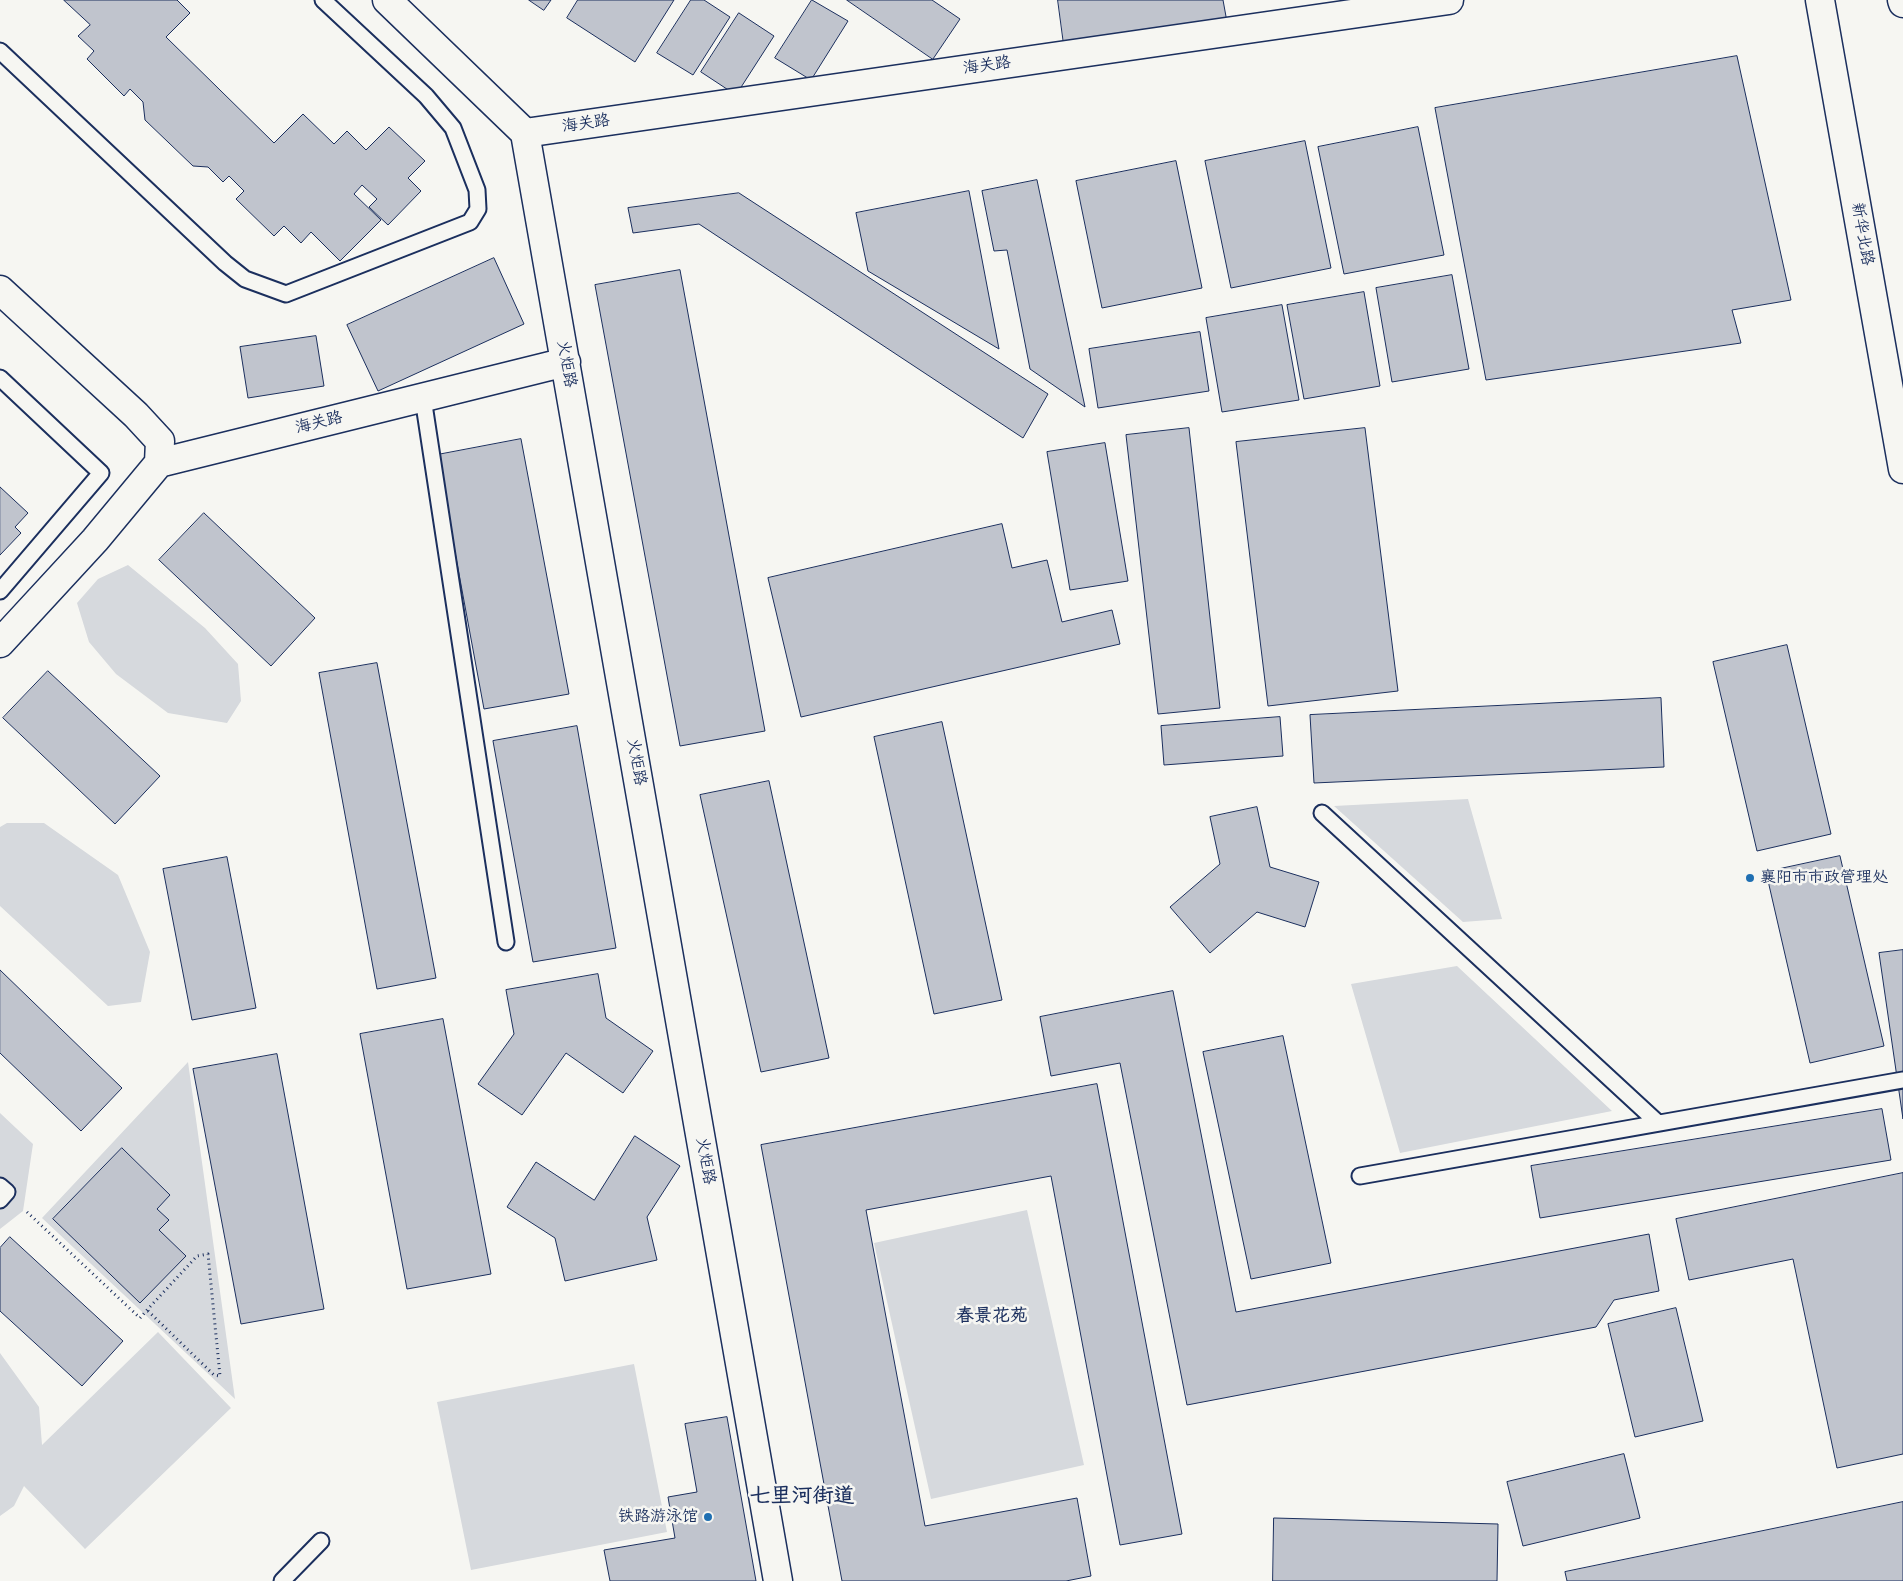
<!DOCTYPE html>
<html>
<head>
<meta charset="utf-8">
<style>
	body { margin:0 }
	canvas { display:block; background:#f6f6f2 }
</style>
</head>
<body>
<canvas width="1903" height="1581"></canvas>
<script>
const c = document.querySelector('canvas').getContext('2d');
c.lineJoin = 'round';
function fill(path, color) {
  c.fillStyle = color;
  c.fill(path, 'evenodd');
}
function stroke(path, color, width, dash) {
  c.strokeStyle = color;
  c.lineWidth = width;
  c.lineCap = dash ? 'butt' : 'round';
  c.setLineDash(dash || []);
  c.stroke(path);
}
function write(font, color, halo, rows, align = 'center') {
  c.font = font + ' Itim,"LXGW WenKai TC",sans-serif';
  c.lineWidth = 5;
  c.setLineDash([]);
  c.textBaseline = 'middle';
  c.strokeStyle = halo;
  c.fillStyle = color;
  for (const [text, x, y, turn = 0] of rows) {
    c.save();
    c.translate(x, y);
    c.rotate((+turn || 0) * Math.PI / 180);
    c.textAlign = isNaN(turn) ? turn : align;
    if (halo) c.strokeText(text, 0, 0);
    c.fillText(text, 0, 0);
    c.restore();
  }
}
fill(new Path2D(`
	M128,565L205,628L238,664L241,701L227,723L168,713L116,674L89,642L77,603L98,579Z
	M1468,799L1502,919L1463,922L1334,806Z
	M7,823H44L118,875L150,952L141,1002L108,1006L0,906V827Z
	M1457,966L1612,1111L1400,1153L1351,984Z
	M188,1062L235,1399L42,1218Z
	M0,1113L33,1144L23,1211L0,1229Z
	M1027,1210L1084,1465L931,1499L874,1243Z
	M158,1332L231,1408L85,1549L24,1486L14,1506L0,1516V1353L39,1407L42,1445Z
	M634,1364L667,1532L471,1570L437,1402Z`), '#d6d9dd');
const building = new Path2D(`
	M64,0H177L190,13L166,37L274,143L303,114L334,144L347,131L366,150L389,127L425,161L408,178L421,191L388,225L369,207L377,199L362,185L354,194L381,220L340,261L311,232L301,243L284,226L274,236L236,199L244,191L229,176L223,182L208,167L193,166L145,120L143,102L130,89L124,96L87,59L94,51L78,36L90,25Z
	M529,0H551L544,10Z
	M578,0H674L635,62L567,18Z
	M691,0H704L730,17L693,75L657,53Z
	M812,0L848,21L811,80L775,58Z
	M847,0H932L960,19L933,59Z
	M1058,0H1223L1227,22L1064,45Z
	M739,13L774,36L736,95L701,72Z
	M1737,56L1791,300L1732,310L1741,343L1486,380L1435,108Z
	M1418,127L1444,255L1344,274L1318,147Z
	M1305,141L1331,268L1231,288L1205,161Z
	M1176,161L1202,288L1102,308L1076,181Z
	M1037,180L1085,407L1030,369L1007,250L994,251L982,191Z
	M969,191L999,349L868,271L856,213Z
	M739,193L1048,394L1023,438L699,224L633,233L628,208Z
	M494,258L524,324L378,391L347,325Z
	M680,270L765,731L680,746L595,285Z
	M1452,275L1469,369L1392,382L1376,288Z
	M1364,292L1380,386L1304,399L1287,305Z
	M1282,305L1299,400L1222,412L1206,318Z
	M1200,332L1209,391L1098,408L1089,349Z
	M316,336L324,386L248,398L240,347Z
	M1189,428L1220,708L1158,714L1126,435Z
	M1365,428L1398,691L1268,706L1236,442Z
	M521,439L569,694L484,709L437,455Z
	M1105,443L1128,581L1070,590L1047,452Z
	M0,487L28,513L15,527L21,533L0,555Z
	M204,513L315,618L271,666L159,560Z
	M1002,524L1012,568L1047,560L1062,622L1112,610L1120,644L801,717L768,578Z
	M1787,645L1831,834L1757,851L1713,662Z
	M377,663L436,978L377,989L319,673Z
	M48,671L160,776L115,824L3,718Z
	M1661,698L1664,767L1314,783L1310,715Z
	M1280,717L1283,756L1164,765L1161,726Z
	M942,722L1002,1000L934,1014L874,737Z
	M577,726L616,948L533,962L493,741Z
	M769,781L829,1058L761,1072L700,795Z
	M1257,807L1270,867L1319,882L1305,927L1257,912L1210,953L1170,907L1220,864L1210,817Z
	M1840,856L1884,1046L1810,1063L1766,872Z
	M227,857L256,1008L192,1020L163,869Z
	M1903,950V1119L1879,953Z
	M0,970L122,1088L81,1131L0,1053Z
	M598,974L606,1018L653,1051L623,1093L566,1053L522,1115L478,1084L514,1034L506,990Z
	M1173,991L1236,1312L1649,1234L1659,1291L1614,1300L1596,1327L1187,1405L1120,1063L1051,1076L1040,1017Z
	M443,1019L491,1274L407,1289L360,1034Z
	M1283,1036L1331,1263L1251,1279L1203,1052Z
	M277,1054L324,1309L241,1324L193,1069Z
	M1097,1084L1182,1534L1120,1545L1051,1176L866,1210L925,1526L1077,1498L1091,1576L1066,1581H842L761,1145Z
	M1882,1109L1891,1160L1540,1218L1531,1166Z
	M635,1136L680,1166L647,1217L657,1260L565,1281L555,1238L507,1207L536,1162L594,1200Z
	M122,1148L170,1195L157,1209L169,1220L159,1230L186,1256L140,1303L53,1219Z
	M1903,1173V1454L1837,1468L1793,1259L1689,1280L1676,1219Z
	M10,1237L123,1341L82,1386L0,1311V1248Z
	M1676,1308L1703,1421L1635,1437L1608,1324Z
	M727,1417L756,1581H610L604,1550L675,1538L668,1497L697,1492L685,1424Z
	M1624,1454L1640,1518L1523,1546L1507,1482Z
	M1903,1502V1581H1567L1565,1572Z
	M1274,1518L1498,1524L1497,1581H1273Z`);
fill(building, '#c0c4cd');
stroke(building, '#1b2f5e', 1);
const service = new Path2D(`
	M0,51L225,263L245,279L286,294L470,222L478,209L477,190L453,128L426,96L323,0
	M0,378L101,473L0,591
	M423,398L506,942
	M1322,813L1658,1123
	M1360,1176L1903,1080
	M0,1186L7,1192L0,1200
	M282,1581L321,1541`);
const minor = new Path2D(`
	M387,0L525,133L778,1581
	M525,133L1449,0
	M0,290L136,415L160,441L159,463
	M0,643L95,540L159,463L566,362`);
const secondary = new Path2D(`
	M1820,0L1903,469
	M1902,0L1903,3`);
stroke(service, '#1b2f5e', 19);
stroke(minor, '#1b2f5e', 31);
stroke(secondary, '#1b2f5e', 31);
stroke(new Path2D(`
	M27,1212L140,1318L147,1310L197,1256L208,1254L220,1376L214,1375L147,1310`), '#1b2f5e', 3, [1, 4]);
stroke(service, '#f6f6f2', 15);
stroke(minor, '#f6f6f2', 28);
stroke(secondary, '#f6f6f2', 28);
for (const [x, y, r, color] of [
	[1750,878,5,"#1f6fb2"],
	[708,1517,5,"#1f6fb2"]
]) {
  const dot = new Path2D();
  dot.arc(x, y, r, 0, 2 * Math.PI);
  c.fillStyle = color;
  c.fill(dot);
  stroke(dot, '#f6f6f2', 2);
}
write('16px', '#1b2f5e', '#f6f6f2', [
	["海关路",987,66,-8],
	["海关路",586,124,-8],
	["新华北路",1862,234,80],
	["火炬路",566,364,80],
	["海关路",319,423,-14],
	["火炬路",636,762,80],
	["火炬路",705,1161,80]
]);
write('16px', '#1b2f5e', '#f6f6f2', [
	["襄阳市市政管理处",1760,878],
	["铁路游泳馆",698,1517,"right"]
], 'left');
write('bold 18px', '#1b2f5e', '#f6f6f2', [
	["春景花苑",992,1316]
]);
write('bold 21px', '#1b2f5e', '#f6f6f2', [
	["七里河街道",802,1497]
]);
</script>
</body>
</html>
